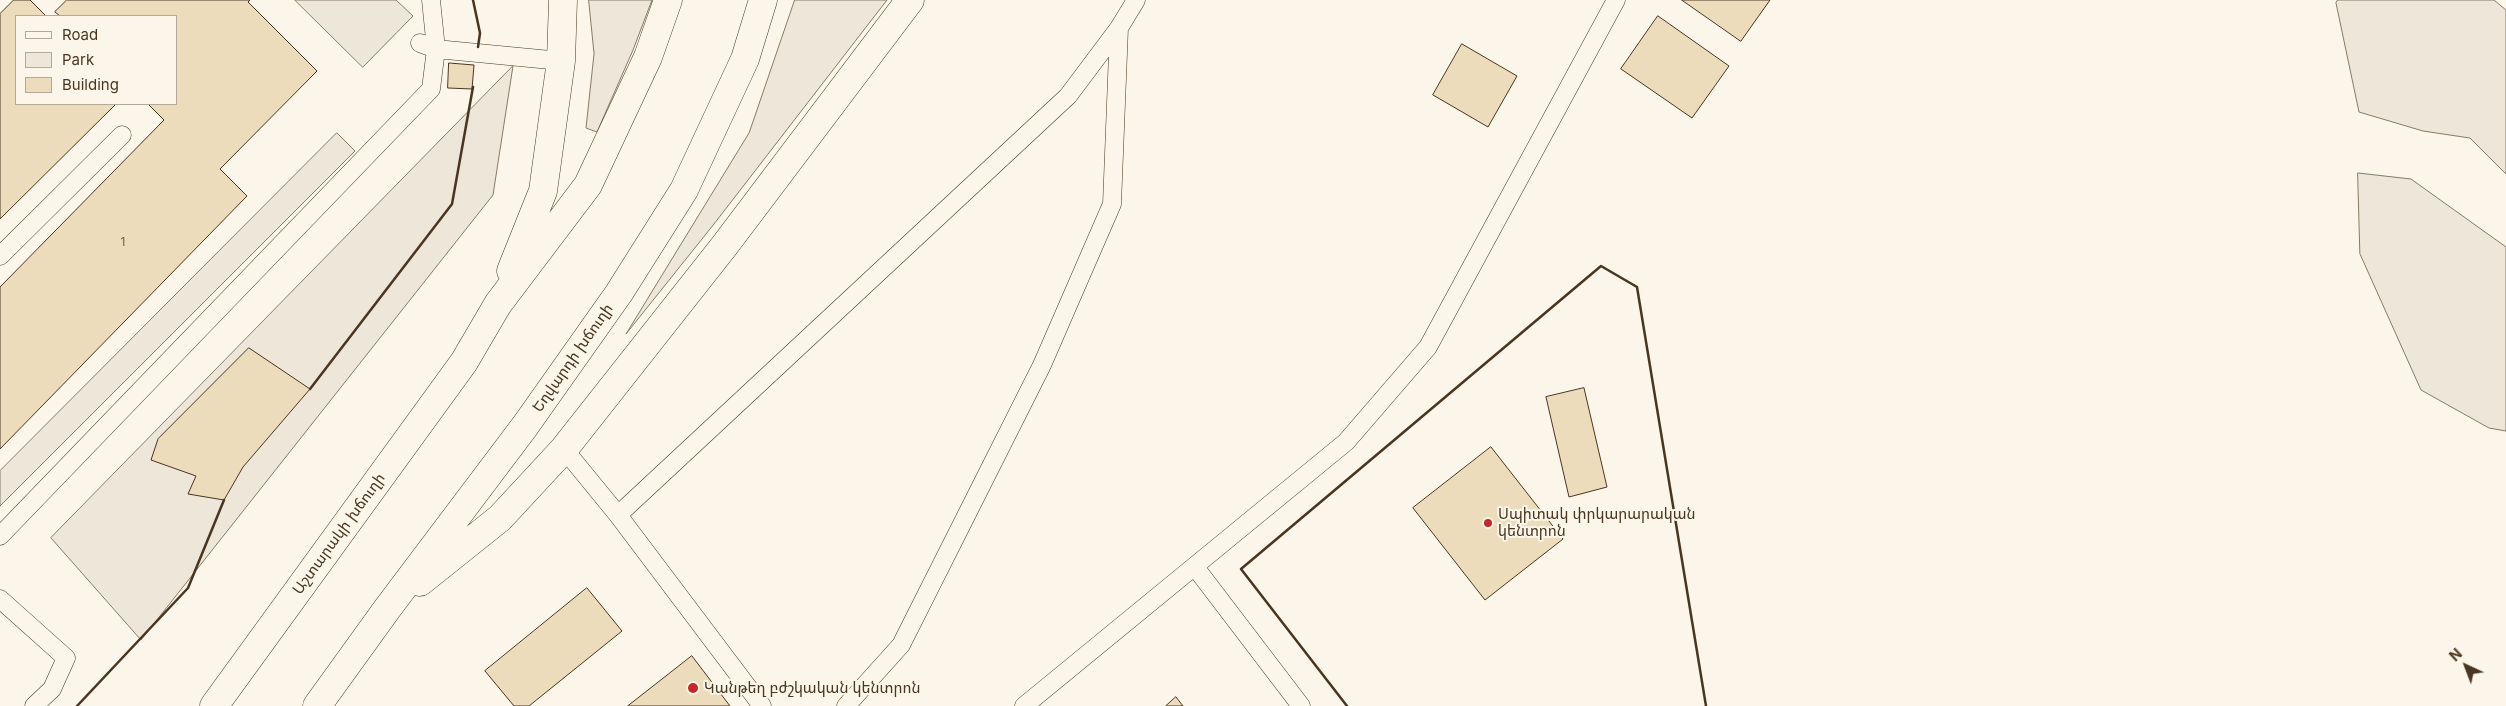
<!DOCTYPE html>
<html>
<head>
<meta charset="utf-8">
<style>
	body { margin:0 }
	#map { position:relative; width:2506px; height:706px; overflow:hidden; background:#fbf6e9; font-family:Inter,sans-serif }
	canvas { display:block }
	.legend { position:absolute; left:15px; top:15px; width:162px; height:90px; box-sizing:border-box; background:#fbf6e9; border:1px solid #b4a999; margin:0; padding:6px 9px; list-style:none; font-size:15px; color:#4a3520 }
	.legend li { display:flex; align-items:center; gap:10px; height:25px }
	.legend b { width:25px; border:1px solid #b4a999 }
	.north { position:absolute; left:2441px; top:641px; width:50px; height:50px; -webkit-text-stroke:4px #fbf6e9; paint-order:stroke; rotate:317deg; font-size:14px; font-weight:700; line-height:20px; text-align:center; color:#4a3520 }
	.north::after { content:''; display:block; margin:auto; width:18px; height:22px; background:#4a3520; clip-path:polygon(50% 0,100% 100%,50% 72%,0 100%) }
</style>
</head>
<body>
<div id="map">
<canvas width="2506" height="706"></canvas>
<ul class="legend">
<li><b style="height:6px;background:#fbf6e9"></b>Road</li>
<li><b style="height:14px;background:#ede6d9"></b>Park</li>
<li><b style="height:14px;background:#ecdcbc"></b>Building</li>
</ul>
<div class="north">N</div>
</div>
<script>
const c = document.querySelector('canvas').getContext('2d');
c.lineJoin = 'round';
function fill(path, color) {
  c.fillStyle = color;
  c.fill(path, 'evenodd');
}
function stroke(path, color, width, dash) {
  c.strokeStyle = color;
  c.lineWidth = width;
  c.lineCap = dash ? 'butt' : 'round';
  c.setLineDash(dash || []);
  c.stroke(path);
}
function write(font, color, halo, rows, align = 'center') {
  c.font = font + ' Inter,"Noto Sans Armenian",sans-serif';
  c.lineWidth = 4;
  c.setLineDash([]);
  c.textBaseline = 'middle';
  c.strokeStyle = halo;
  c.fillStyle = color;
  for (const [text, x, y, turn = 0] of rows) {
    c.save();
    c.translate(x, y);
    c.rotate((+turn || 0) * Math.PI / 180);
    c.textAlign = isNaN(turn) ? turn : align;
    if (halo) c.strokeText(text, 0, 0);
    c.fillText(text, 0, 0);
    c.restore();
  }
}
const green = new Path2D(`
	M589,0H652L633,50L597,132L586,128L594,54Z
	M795,0H887L714,224L626,334L749,133Z
	M2338,0H2494L2506,10V174L2470,138L2423,131L2359,112L2336,3Z
	M513,66L493,195L141,640L51,538Z
	M337,133L355,151L0,506V471Z
	M2358,173L2411,179L2506,247V431L2489,428L2421,390L2360,254Z`);
fill(green, '#ede6d9');
stroke(green, '#887966', 1);
const parking = new Path2D(`
	M295,0H396L413,16L363,67Z`);
fill(parking, '#ede7d9');
stroke(parking, '#887966', 1);
const building = new Path2D(`
	M14,0H30L46,16H16V104H116L0,219V14Z
	M67,0H250L248,2L317,71L220,169L247,196L0,449V287L164,120L148,104H176V16H60L55,12Z
	M1682,0H1770L1741,41Z
	M1658,16L1729,66L1692,118L1621,69Z
	M1462,44L1517,76L1488,127L1433,95Z
	M449,63L474,65L472,89L448,88Z
	M249,348L310,389L243,467L224,500L188,494L196,476L151,460L158,439Z
	M1584,388L1607,487L1569,497L1546,397Z
	M1491,447L1563,539L1485,600L1413,508Z
	M587,588L622,631L529,706H514L485,671Z
	M692,656L730,706H628Z
	M1176,697L1183,706H1166Z`);
fill(building, '#ecdcbc');
stroke(building, '#4a3520', 1);
const lane = new Path2D(`
	M420,43L436,49L561,61
	M0,256L122,135
	M564,449L618,515L762,706
	M618,515L1068,96L1119,28L1136,0
	M0,536L431,89L436,49L431,0
	M1195,567L1301,706
	M0,599L66,658L52,689L34,706
	M846,706L901,645L1042,365L1112,204L1119,28
	M1024,706L1346,442L1428,347L1616,0`);
const primary = new Path2D(`
	M511,271L543,191L561,61L563,0
	M420,582L500,518L564,449L725,245L910,0
	M214,706L464,362L498,304L588,185L648,57L668,0
	M317,706L387,609L525,426L619,293L684,190L745,59L763,0`);
stroke(lane, '#4a3520', 19);
stroke(primary, '#4a3520', 29);
stroke(lane, '#fbf6e9', 18);
stroke(primary, '#fbf6e9', 28);
stroke(new Path2D(`
	M473,0L480,33L478,47
	M310,389L452,204L473,87
	M77,706L188,588L224,500
	M1347,706L1241,569L1601,266L1637,287L1706,706`), '#4a3520', 2.5);
for (const [x, y, r, color] of [
	[1488,523,5,"#c62828"],
	[693,688,6,"#c62828"]
]) {
  const dot = new Path2D();
  dot.arc(x, y, r, 0, 2 * Math.PI);
  c.fillStyle = color;
  c.fill(dot);
  stroke(dot, '#fbf6e9', 2);
}
write('12px', '#725f47', null, [
	["1",123,242]
]);
write('15px', '#4a3520', '#fbf6e9', [
	["Եղվարդի խճուղի",573,358,-55],
	["Աշտարակի խճուղի",339,534,-54]
]);
write('15px', '#4a3520', '#fbf6e9', [
	["Սպիտակ փրկարարական",1498,514],
	["կենտրոն",1498,531],
	["Կանթեղ բժշկական կենտրոն",704,688]
], 'left');
</script>
</body>
</html>
